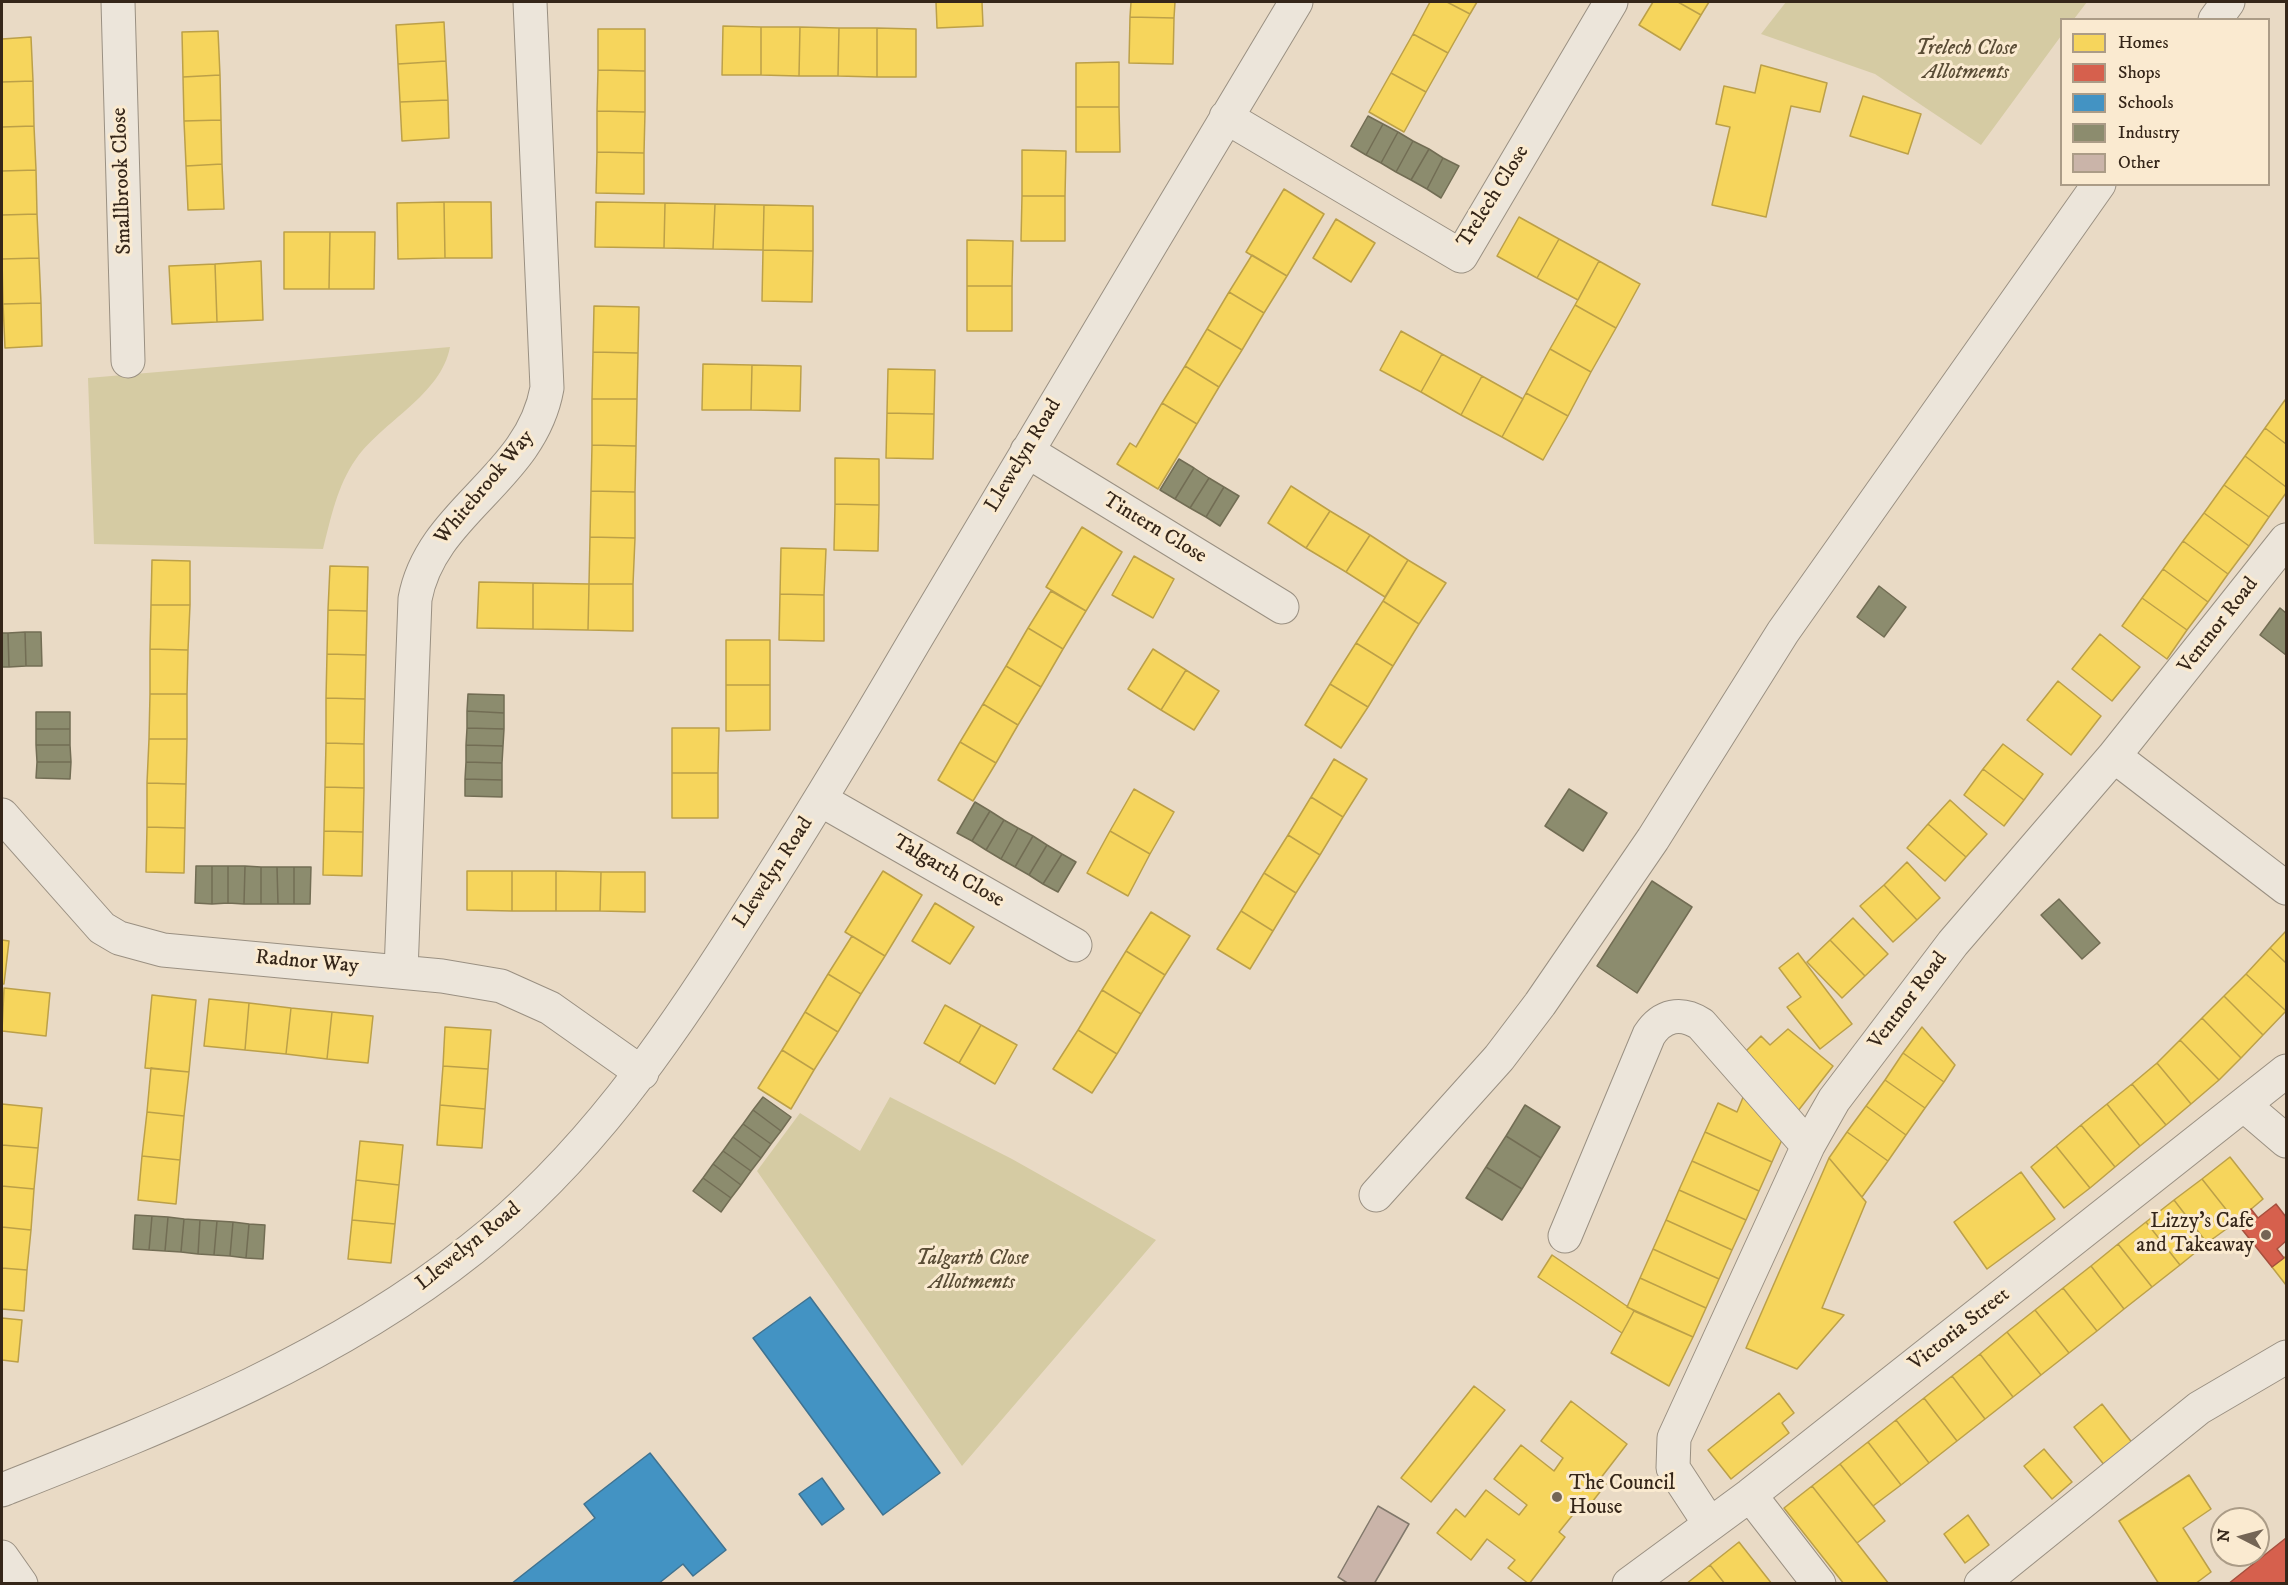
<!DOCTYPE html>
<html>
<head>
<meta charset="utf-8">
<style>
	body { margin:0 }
	#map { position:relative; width:2288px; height:1585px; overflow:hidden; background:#e9dac5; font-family:"IM FELL DW Pica",serif }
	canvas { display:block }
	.frame { position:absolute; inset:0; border:3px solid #352619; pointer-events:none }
	.legend { position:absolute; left:2060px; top:18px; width:210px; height:168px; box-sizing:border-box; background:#faead0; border:2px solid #ab9c87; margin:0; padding:8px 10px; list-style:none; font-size:18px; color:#352619 }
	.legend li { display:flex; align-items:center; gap:12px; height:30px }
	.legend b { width:30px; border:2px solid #ab9c87 }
	.north { position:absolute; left:2210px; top:1507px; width:60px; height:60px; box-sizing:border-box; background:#faead0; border:2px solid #ab9c87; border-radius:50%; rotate:276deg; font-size:16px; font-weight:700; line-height:24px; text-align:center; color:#352619 }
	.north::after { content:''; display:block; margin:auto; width:21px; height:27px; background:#746555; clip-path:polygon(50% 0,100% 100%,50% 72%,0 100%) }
</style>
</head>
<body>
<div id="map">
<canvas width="2288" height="1585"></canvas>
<div class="frame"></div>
<ul class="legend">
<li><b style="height:16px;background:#f6d55c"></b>Homes</li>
<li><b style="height:16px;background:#d6604d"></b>Shops</li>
<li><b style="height:16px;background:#4393c3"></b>Schools</li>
<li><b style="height:16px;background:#8c8c6e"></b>Industry</li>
<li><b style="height:16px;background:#cab4a9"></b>Other</li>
</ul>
<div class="north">N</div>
</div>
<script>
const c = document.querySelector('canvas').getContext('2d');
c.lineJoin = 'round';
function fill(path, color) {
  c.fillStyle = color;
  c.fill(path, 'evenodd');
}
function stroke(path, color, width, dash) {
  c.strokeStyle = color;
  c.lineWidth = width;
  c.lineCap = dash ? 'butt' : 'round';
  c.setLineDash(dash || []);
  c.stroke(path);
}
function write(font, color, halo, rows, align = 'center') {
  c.font = font + ' "IM FELL DW Pica",serif';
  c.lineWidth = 6;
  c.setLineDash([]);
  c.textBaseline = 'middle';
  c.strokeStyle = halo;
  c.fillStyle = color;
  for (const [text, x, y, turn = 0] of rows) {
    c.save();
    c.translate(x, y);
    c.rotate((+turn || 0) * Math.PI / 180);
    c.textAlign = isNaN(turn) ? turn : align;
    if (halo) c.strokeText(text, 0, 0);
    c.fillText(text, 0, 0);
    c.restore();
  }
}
fill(new Path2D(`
	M1786,2H2087L2074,19L2062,20L2061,36L1981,145L1875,74L1761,34Z
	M450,347C441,395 383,421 356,459C337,486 331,518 323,549L94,544L88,378Z
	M890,1097L1012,1159L1156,1240L962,1466L757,1171L800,1113L860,1151Z`), '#d5cba3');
const homes = new Path2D(`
	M936,2H982L983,26L937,28Z
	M1131,2H1175L1174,18L1130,17Z
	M1430,2H1447L1470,14L1448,53L1413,34Z
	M1447,2H1477L1470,14Z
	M1653,2H1678L1701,15L1680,50L1639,25Z
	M1678,2H1709L1701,15Z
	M1130,17L1174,18L1173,64L1129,63Z
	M444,22L446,61L398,64L396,25Z
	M723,26L761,27V75H722Z
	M761,27H800L799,76L761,75Z
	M800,27L839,28L838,76H799Z
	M839,28H877V77L838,76Z
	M877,28L916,29V77H877Z
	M598,29H645V71L598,70Z
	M218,31L220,75L183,77L182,32Z
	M1413,34L1448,53L1426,92L1391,73Z
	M31,37L33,81L2,82V39Z
	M446,61L448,100L400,102L398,64Z
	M1119,62V107H1076V63Z
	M1761,65L1827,83L1820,112L1791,106L1766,217L1712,205L1730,127L1716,124L1724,86L1755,93Z
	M598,70L645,71V112L597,111Z
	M1391,73L1426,92L1404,132L1369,112Z
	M220,75L221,120L184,121L183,77Z
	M33,81L34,126L2,127V82Z
	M1863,96L1921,114L1908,154L1850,136Z
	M448,100L449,138L402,141L400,102Z
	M1076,107H1119L1120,152H1076Z
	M597,111L645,112L644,153L597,152Z
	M221,120L222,164L186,166L184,121Z
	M34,126L36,170L2,171V127Z
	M1022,150L1066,151L1065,196H1022Z
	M597,152L644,153V194L596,193Z
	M222,164L224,209L188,210L186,166Z
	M36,170L37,214L2,215V171Z
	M1284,189L1324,214L1287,276L1246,252Z
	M1022,196H1065V241H1021Z
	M444,202L445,258L398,259L397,203Z
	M444,202H491L492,258H445Z
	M596,202L665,203L664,248L595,247Z
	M665,203L715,204L713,249L664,248Z
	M715,204L764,205L763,250L713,249Z
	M764,205L813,206V251L763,250Z
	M37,214L39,258L2,259V215Z
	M1519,217L1559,239L1537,278L1497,256Z
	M1336,219L1375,243L1351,282L1313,258Z
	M284,232H330L329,289H284Z
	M330,232H375L374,289H329Z
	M1559,239L1599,261L1578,300L1537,278Z
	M967,240L1013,241L1012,286H967Z
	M763,250L813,251L812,302L762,301Z
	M1252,255L1287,276L1264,313L1229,292Z
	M39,258L41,303L3,304L2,259Z
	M261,261L263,320L217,322L215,264Z
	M1599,261L1640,284L1616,328L1575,305Z
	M215,264L217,322L172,324L169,266Z
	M967,286H1012V331H967Z
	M1229,292L1264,313L1242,350L1207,329Z
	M41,303L42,346L5,348L3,304Z
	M1575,305L1616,328L1591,372L1550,349Z
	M594,306L639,307L638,353L593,352Z
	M1207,329L1242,350L1219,387L1185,366Z
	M1401,331L1442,354L1421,392L1380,370Z
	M1550,349L1591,372L1568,416L1526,393Z
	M593,352L638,353L637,399H592Z
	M1442,354L1482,376L1461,415L1421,392Z
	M703,364L752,365L751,410H702Z
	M752,365L801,366L800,411L751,410Z
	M1185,366L1219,387L1197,424L1162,403Z
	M888,369L935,370L934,414L887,413Z
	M1482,376L1523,399L1502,437L1461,415Z
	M1526,393L1568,416L1543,460L1502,437Z
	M592,399H637L636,446L592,445Z
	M2285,400H2286V444L2265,428Z
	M1162,403L1197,424L1158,489L1117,464L1130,443L1136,447Z
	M887,413L934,414L933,459L886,458Z
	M2265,428L2286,444V487L2245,456Z
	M592,445L636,446L635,492L591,491Z
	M2245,456L2286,487V493L2269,517L2224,485Z
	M835,458L879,459V505L835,504Z
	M2224,485L2269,517L2249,546L2204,513Z
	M1291,486L1330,511L1306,548L1268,523Z
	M591,491L635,492V538L590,537Z
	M835,504L879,505L878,551L834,550Z
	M1330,511L1370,535L1346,572L1306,548Z
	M2204,513L2249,546L2228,574L2183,541Z
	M1082,527L1122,552L1086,611L1046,587Z
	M1370,535L1408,560L1385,597L1346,572Z
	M590,537L635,538L633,584H589Z
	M2183,541L2228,574L2208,602L2163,569Z
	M781,548L826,549L824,595L780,594Z
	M1134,556L1174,579L1153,618L1112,595Z
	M152,560L190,561V605H151Z
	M1408,560L1446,583L1419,624L1383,601Z
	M330,566L368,567L367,611L328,610Z
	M2163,569L2208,602L2187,630L2142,598Z
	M479,582L533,583V629L477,628Z
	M533,583L589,584L588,630L533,629Z
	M589,584H633V631L588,630Z
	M1051,591L1086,611L1063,649L1028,628Z
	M780,594L824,595V641L779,640Z
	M2142,598L2187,630L2167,659L2122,626Z
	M1383,601L1419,624L1393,666L1356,643Z
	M151,605H190L188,650L150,649Z
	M328,610L367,611L366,655L327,654Z
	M1028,628L1063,649L1041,687L1006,666Z
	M2100,634L2140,667L2112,701L2072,669Z
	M726,640H770V685H726Z
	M1356,643L1393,666L1368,707L1330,684Z
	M150,649L188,650L187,694H150Z
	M1153,649L1186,670L1161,710L1128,689Z
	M327,654L366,655L365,699L326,698Z
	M1006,666L1041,687L1018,725L983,704Z
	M1186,670L1219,691L1194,730L1161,710Z
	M2058,681L2101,716L2071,755L2027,720Z
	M1330,684L1368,707L1341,748L1305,725Z
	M726,685H770V730L726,731Z
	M150,694H187V739H149Z
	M326,698L365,699L364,744L326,743Z
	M983,704L1018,725L996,763L960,742Z
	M672,728H719L718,773H672Z
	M149,739H187L186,784L147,783Z
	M960,742L996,763L973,801L938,780Z
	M326,743L364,744V788L325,787Z
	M2003,744L2043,774L2024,800L1983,769Z
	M1334,759L1367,779L1343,817L1311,797Z
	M1983,769L2024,800L2004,826L1964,795Z
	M672,773H718V818H672Z
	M147,783L186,784L185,828L147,827Z
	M325,787L364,788L363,832L324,831Z
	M1134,789L1174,812L1150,854L1110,831Z
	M1311,797L1343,817L1320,855L1288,835Z
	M1950,800L1987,834L1966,857L1928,824Z
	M1928,824L1966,857L1945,881L1907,848Z
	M147,827L185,828L184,873L146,872Z
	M324,831L363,832L362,876L323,875Z
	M1110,831L1150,854L1128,896L1087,873Z
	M1288,835L1320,855L1296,893L1264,873Z
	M1907,862L1940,898L1917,920L1884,885Z
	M467,871H512V911L467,910Z
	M512,871H556V911H512Z
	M556,871L601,872L600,911H556Z
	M883,871L922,895L885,956L845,932Z
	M601,872H645V912L600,911Z
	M1264,873L1296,893L1273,931L1241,911Z
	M1884,885L1917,920L1893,942L1860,906Z
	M935,903L974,927L950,964L912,941Z
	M1241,911L1273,931L1250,969L1217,949Z
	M1151,912L1190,936L1165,975L1126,951Z
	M1853,918L1888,954L1865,976L1830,940Z
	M2286,931V963L2270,948Z
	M852,936L885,956L861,994L828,974Z
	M2,940L9,941L4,984H2Z
	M1830,940L1865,976L1842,998L1807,962Z
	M2270,948L2286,963V1011L2246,974Z
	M1126,951L1165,975L1141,1014L1102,990Z
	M1798,953L1852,1024L1820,1049L1787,1007L1801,997L1779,968Z
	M828,974L861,994L838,1032L805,1012Z
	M2246,974L2286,1011L2263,1035L2224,996Z
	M4,988L50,993L46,1036L2,1031Z
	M1102,990L1141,1014L1117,1054L1078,1030Z
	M152,995L196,1000L189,1072L145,1068Z
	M2224,996L2263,1035L2241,1058L2202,1018Z
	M209,999L249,1003L245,1050L204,1046Z
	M249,1003L291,1008L286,1054L245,1050Z
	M945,1005L981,1025L959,1063L924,1043Z
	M291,1008L332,1012L327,1059L286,1054Z
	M332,1012L373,1016L368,1063L327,1059Z
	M805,1012L838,1032L814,1070L782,1050Z
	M2202,1018L2241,1058L2219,1080L2180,1040Z
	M981,1025L1017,1045L995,1084L959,1063Z
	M445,1027L491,1030L488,1069L443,1066Z
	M1922,1027L1955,1065L1944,1082L1903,1053Z
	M1788,1029L1833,1066L1794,1116L1738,1059L1761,1036L1770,1045Z
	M1078,1030L1117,1054L1092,1093L1053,1069Z
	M2180,1040L2219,1080L2191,1104L2157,1063Z
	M782,1050L814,1070L791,1109L758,1088Z
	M1903,1053L1944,1082L1925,1108L1885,1080Z
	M2157,1063L2191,1104L2166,1125L2132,1084Z
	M443,1066L488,1069L485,1109L440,1105Z
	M151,1068L189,1072L184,1116L147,1112Z
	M1885,1080L1925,1108L1906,1135L1866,1106Z
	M2132,1084L2166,1125L2140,1146L2107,1104Z
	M1744,1095L1785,1133L1772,1162L1705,1132L1718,1103L1737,1112Z
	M2,1104L42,1108L38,1148L2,1145Z
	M2107,1104L2140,1146L2115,1167L2081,1125Z
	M440,1105L485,1109L482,1148L437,1145Z
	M1866,1106L1906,1135L1888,1161L1847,1132Z
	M147,1112L184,1116L180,1160L142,1156Z
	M2081,1125L2115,1167L2090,1188L2056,1146Z
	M1705,1132L1772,1162L1759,1191L1692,1161Z
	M1847,1132L1888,1161L1862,1197L1829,1158Z
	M360,1141L403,1145L399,1185L356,1180Z
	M2,1145L38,1148L34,1189L2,1186Z
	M2056,1146L2090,1188L2064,1208L2031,1167Z
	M142,1156L180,1160L176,1204L138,1200Z
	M2230,1157L2263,1199L2236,1222L2202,1179Z
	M1829,1158L1866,1202L1822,1308L1844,1315L1797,1369L1746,1348Z
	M1692,1161L1759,1191L1746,1220L1679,1190Z
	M2021,1172L2055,1219L1987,1269L1954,1222Z
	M2202,1179L2236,1222L2207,1243L2174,1200Z
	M356,1180L399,1185L395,1224L352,1220Z
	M2,1186L34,1189L31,1230L2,1227Z
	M1679,1190L1746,1220L1732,1250L1666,1220Z
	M2174,1200L2207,1243L2180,1265L2146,1222Z
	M352,1220L395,1224L391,1263L348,1259Z
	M1666,1220L1732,1250L1719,1279L1653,1249Z
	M2146,1222L2180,1265L2152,1287L2118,1244Z
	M2,1227L31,1230L27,1270L2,1268Z
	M2118,1244L2152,1287L2124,1309L2091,1266Z
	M1653,1249L1719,1279L1706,1308L1640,1278Z
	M1552,1255L1634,1311L1622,1333L1538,1277Z
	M2286,1256V1285L2272,1267Z
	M2091,1266L2124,1309L2097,1331L2063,1288Z
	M2,1268L27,1270L24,1311L2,1309Z
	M1640,1278L1706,1308L1693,1337L1627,1307Z
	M2063,1288L2097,1331L2069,1353L2035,1310Z
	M2035,1310L2069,1353L2041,1375L2007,1332Z
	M1634,1311L1693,1337L1669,1386L1611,1353Z
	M2,1318L22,1320L18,1362L2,1360Z
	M2007,1332L2041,1375L2013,1397L1980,1354Z
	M1980,1354L2013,1397L1985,1419L1952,1376Z
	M1952,1376L1985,1419L1957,1441L1924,1398Z
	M1474,1386L1505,1410L1431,1502L1401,1478Z
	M1779,1393L1794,1413L1782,1423L1789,1433L1731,1479L1708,1450Z
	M1924,1398L1957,1441L1929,1463L1896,1420Z
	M1571,1401L1627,1444L1600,1479L1606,1484L1586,1510L1580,1506L1559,1532L1565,1537L1529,1584L1508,1568L1515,1560L1487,1539L1471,1560L1437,1533L1456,1509L1465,1517L1486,1490L1519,1515L1527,1505L1494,1479L1521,1445L1554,1471L1563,1458L1541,1441Z
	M2102,1404L2137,1449L2109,1471L2074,1427Z
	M1896,1420L1929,1463L1901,1485L1868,1442Z
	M1868,1442L1901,1485L1873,1506L1840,1464Z
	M2044,1449L2072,1482L2052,1499L2024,1466Z
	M1840,1464L1885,1521L1857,1543L1812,1486Z
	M2189,1475L2211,1509L2183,1528L2211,1572L2195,1584H2159L2119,1521Z
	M1812,1486L1857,1543L1889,1584H1844L1784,1508Z
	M1968,1515L1989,1545L1965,1563L1944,1534Z
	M1739,1542L1772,1584H1725L1710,1565Z
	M1710,1565L1725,1584H1686Z`);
fill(homes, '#f6d55c');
stroke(homes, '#bca048', 1.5);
const shops = new Path2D(`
	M2276,1204L2286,1217V1241L2277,1249L2284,1258L2272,1267L2236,1222L2251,1209L2258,1218Z
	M2286,1538V1584H2228Z`);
fill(shops, '#d6604d');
stroke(shops, '#a64f3d', 1.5);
const schools = new Path2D(`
	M810,1297L940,1473L883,1515L753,1338Z
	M650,1453L726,1550L693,1576L683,1564L658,1584H511L595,1518L584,1504Z
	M822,1478L844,1509L822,1525L799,1494Z`);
fill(schools, '#4393c3');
stroke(schools, '#3f7290', 1.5);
const industry = new Path2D(`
	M1368,116L1383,124L1366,155L1351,146Z
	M1383,124L1398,132L1381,163L1366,155Z
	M1398,132L1413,141L1396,172L1381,163Z
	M1413,141L1429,149L1411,180L1396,172Z
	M1429,149L1443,158L1427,189L1411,180Z
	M1443,158L1459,166L1441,198L1427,189Z
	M1179,459L1194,468L1175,499L1160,490Z
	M1194,468L1209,478L1190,508L1175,499Z
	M1209,478L1224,487L1206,517L1190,508Z
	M1224,487L1239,496L1220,526L1206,517Z
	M1879,586L1906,607L1884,637L1857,617Z
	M2280,608L2286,613V655L2260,635Z
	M25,632H41L42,666H26Z
	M25,632L26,666L9,667L8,633Z
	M2,633H8L9,667H2Z
	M468,694L504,695V713L467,711Z
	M467,711L504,713V729L467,728Z
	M36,712H70V729H36Z
	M467,728L504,729L503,746L466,745Z
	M36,729H70V745H36Z
	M36,745H70L71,762H37Z
	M466,745L503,746L502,763L466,762Z
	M37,762H71L70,779L36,778Z
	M466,762L502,763V780L465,779Z
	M465,779L502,780V797L465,796Z
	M1569,789L1607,813L1583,851L1545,826Z
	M975,802L990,811L972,841L957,833Z
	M990,811L1004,820L986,850L972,841Z
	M1004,820L1018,828L1001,859L986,850Z
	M1018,828L1033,836L1015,867L1001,859Z
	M1033,836L1047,845L1029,875L1015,867Z
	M1047,845L1062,854L1043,884L1029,875Z
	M1062,854L1076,862L1058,892L1043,884Z
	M196,866H212V904L195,903Z
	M212,866H228V903L212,904Z
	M228,866H245L244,904L228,903Z
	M245,866L261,867V904H244Z
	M261,867H277L278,904H261Z
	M277,867H294V904H278Z
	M294,867H311L310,904H294Z
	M1652,881L1692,907L1637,993L1597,966Z
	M2059,899L2100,943L2082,959L2041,915Z
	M763,1097L791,1117L781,1131L753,1110Z
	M1525,1105L1560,1127L1541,1158L1506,1136Z
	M753,1110L781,1131L771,1144L743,1124Z
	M743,1124L771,1144L761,1158L733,1137Z
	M1506,1136L1541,1158L1522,1189L1486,1167Z
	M733,1137L761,1158L751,1171L723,1151Z
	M723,1151L751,1171L741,1185L713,1164Z
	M713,1164L741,1185L731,1198L703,1178Z
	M1486,1167L1522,1189L1502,1220L1466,1198Z
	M703,1178L731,1198L721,1212L693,1191Z
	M135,1215L152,1216L149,1250L133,1249Z
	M152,1216L168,1217L165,1251L149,1250Z
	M168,1217L184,1219L181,1252L165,1251Z
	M184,1219L200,1220L198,1254L181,1252Z
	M200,1220L217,1221L214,1255L198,1254Z
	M217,1221L233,1222L230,1256L214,1255Z
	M233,1222L249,1224L246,1258L230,1256Z
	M249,1224L265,1225L263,1259L246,1258Z`);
fill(industry, '#8c8c6e');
stroke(industry, '#726d54', 1.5);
const building = new Path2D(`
	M1378,1506L1409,1524L1374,1584H1349L1338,1577Z`);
fill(building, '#cab4a9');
stroke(building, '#81786b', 1.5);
const minor = new Path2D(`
	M118,2L128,361
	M2215,20L2228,2
	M1226,117L1461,256L1611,2
	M1027,451L1282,607
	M2114,756L2286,888
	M821,800L1075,945
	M2,815L102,928L119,938L163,950L442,976L501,986L550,1008L642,1073
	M401,972L415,599C431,511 531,479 547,388L530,2
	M2245,1106L2286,1141
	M1376,1195L1499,1058L1540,1004L1653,839L1783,632L2099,184
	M1565,1236L1649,1035C1662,1015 1681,1011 1701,1024L1808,1146
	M2,1490C166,1425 333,1360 472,1249C587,1158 666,1043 744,920C803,829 859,736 914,642C1041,428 1168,215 1296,2
	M1750,1495L1819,1584
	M1709,1523L1673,1468L1674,1438L1808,1146L1834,1100L1953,943L2114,756L2286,540
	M2,1557L21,1584
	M1629,1584L1750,1495L2286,1071
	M1981,1584L2199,1408L2286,1357`);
stroke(minor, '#9a9082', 35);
stroke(minor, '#ece5da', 33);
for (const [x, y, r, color] of [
	[2266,1235,6,"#746555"],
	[1557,1497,6,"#746555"]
]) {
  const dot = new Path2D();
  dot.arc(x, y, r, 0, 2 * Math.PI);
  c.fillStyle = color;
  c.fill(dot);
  stroke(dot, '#faead0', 2);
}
write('italic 21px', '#594c35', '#faead0', [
	["Trelech Close",1966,50],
	["Allotments",1966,74],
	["Talgarth Close",972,1260],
	["Allotments",972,1284]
]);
write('21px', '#352619', '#faead0', [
	["Smallbrook Close",123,181,-92],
	["Trelech Close",1494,197,-58],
	["Llewelyn Road",1024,456,-59],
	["Whitebrook Way",485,488,-50],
	["Tintern Close",1154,529,31],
	["Ventnor Road",2219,626,-52],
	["Talgarth Close",948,872,30],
	["Llewelyn Road",774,873,-57],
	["Radnor Way",307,963,5],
	["Ventnor Road",1909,1001,-53],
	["Llewelyn Road",469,1247,-39],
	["Victoria Street",1960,1330,-38]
]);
write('21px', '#352619', '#faead0', [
	["Lizzy's Cafe",2254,1223],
	["and Takeaway",2254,1247],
	["The Council",1569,1485,"left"],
	["House",1569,1509,"left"]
], 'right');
</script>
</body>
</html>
